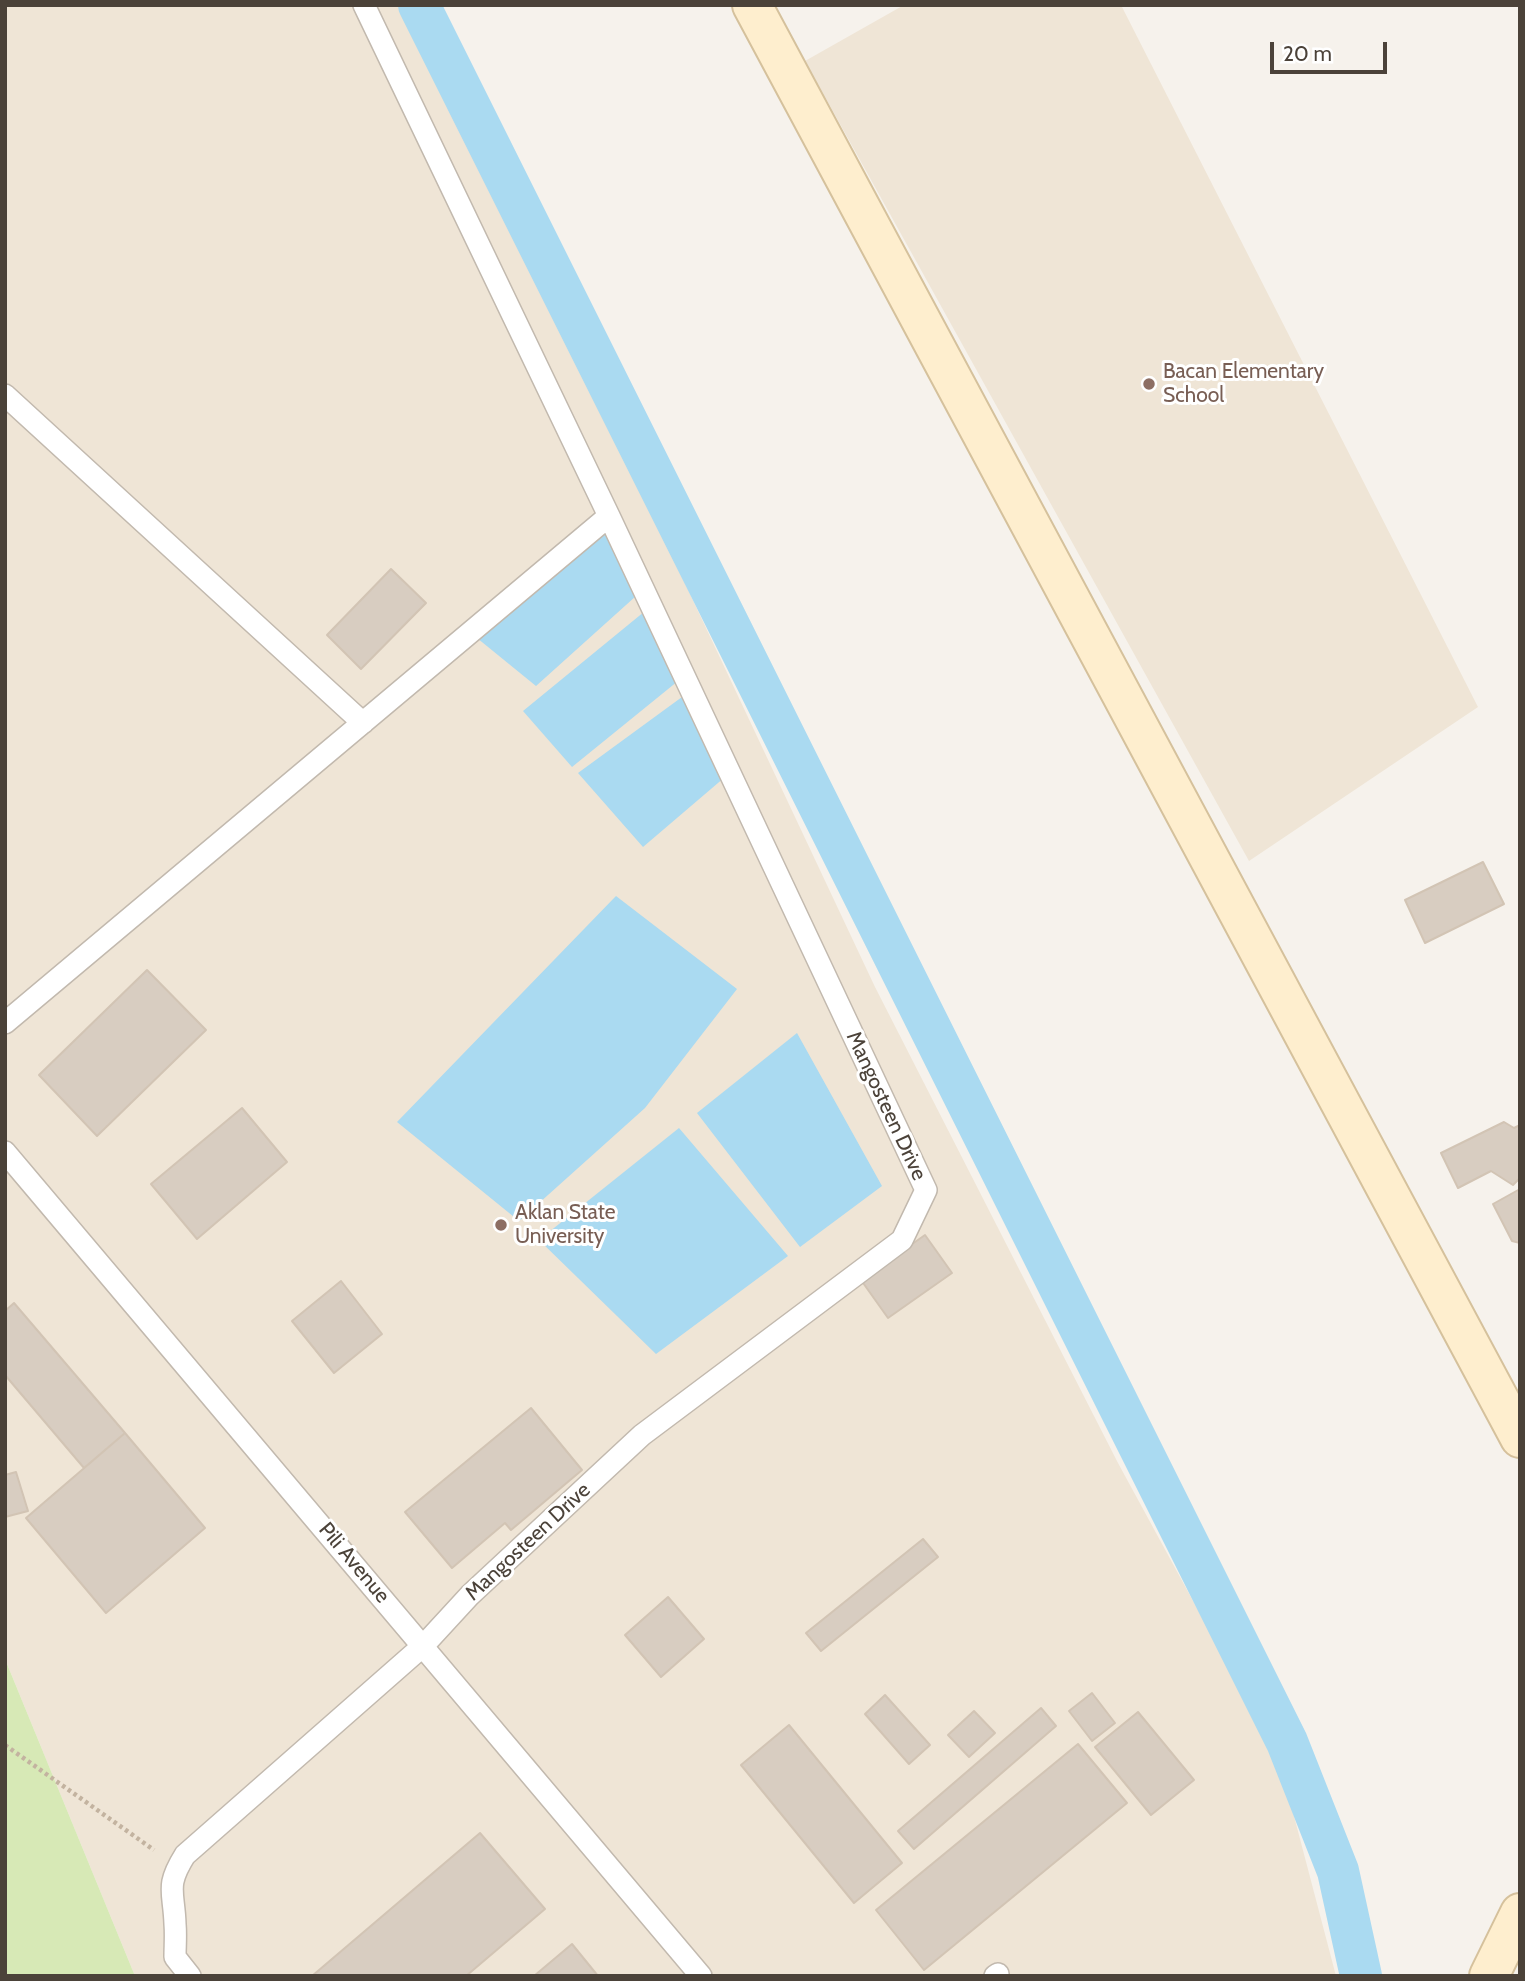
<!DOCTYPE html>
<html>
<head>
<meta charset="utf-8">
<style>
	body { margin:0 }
	#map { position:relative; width:1525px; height:1981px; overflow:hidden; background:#f6f2ec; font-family:Cabin,sans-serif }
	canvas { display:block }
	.frame { position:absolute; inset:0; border:7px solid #4b4239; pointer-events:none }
	.scale { position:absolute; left:1270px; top:42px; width:117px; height:32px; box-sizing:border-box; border:4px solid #4b4239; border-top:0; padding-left:9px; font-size:21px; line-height:24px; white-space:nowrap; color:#4b4239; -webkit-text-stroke:5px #fff; paint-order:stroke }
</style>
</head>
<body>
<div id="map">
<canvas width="1525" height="1981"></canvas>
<div class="frame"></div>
<div class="scale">20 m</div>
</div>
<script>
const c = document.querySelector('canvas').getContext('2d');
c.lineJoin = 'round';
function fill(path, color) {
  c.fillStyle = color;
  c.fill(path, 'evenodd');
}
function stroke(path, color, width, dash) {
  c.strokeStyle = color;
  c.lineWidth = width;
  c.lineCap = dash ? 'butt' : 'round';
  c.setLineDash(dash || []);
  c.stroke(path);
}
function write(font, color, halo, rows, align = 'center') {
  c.font = font + ' Cabin,sans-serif';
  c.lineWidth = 6;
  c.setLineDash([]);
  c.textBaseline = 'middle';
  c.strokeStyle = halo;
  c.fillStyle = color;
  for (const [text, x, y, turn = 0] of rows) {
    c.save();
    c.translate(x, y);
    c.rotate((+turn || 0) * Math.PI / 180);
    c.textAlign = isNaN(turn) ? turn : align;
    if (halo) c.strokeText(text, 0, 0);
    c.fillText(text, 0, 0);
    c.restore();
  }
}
fill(new Path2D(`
	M5,5H398L642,492L875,987L1118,1463L1279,1759L1336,1976H135L5,1659Z
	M904,5H1121L1478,707L1249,861L805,61Z`), '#efe5d6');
fill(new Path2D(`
	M5,1659L135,1976H5Z`), '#d7e9b6');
fill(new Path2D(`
	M604,526L636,596L536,686L477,638Z
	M650,607L678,681L572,767L523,711Z
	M682,697L725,777L643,847L578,773Z
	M616,896L737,989L645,1108L519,1221L397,1122Z
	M797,1033L882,1186L800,1247L697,1113Z
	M679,1128L788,1256L656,1354L539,1240Z`), '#aadaf1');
stroke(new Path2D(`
	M419,5L1287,1742L1338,1871L1361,1976`), '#aadaf1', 42);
const building = new Path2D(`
	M391,569L426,603L361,669L327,635Z
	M1483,862L1504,904L1425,943L1405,900Z
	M147,970L206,1030L97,1136L39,1075Z
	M242,1108L287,1162L197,1239L151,1184Z
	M1504,1122L1514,1128L1520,1125V1178L1513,1185L1491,1171L1458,1188L1441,1153Z
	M1520,1189V1243L1512,1241L1493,1204Z
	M925,1235L952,1273L888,1318L861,1280Z
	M341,1281L382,1334L334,1373L292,1321Z
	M14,1303L125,1433L84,1468L5,1375V1311Z
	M531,1408L582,1470L511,1530L505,1523L452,1568L405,1512Z
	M125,1433L205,1528L106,1613L26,1518Z
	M16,1472L28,1511L5,1517V1475Z
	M923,1539L938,1557L821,1651L806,1633Z
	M668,1597L704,1639L661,1677L625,1635Z
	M1092,1693L1115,1723L1092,1741L1069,1711Z
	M885,1695L930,1745L909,1764L865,1714Z
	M1041,1708L1056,1726L914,1849L898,1831Z
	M974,1711L995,1733L969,1757L948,1735Z
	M1138,1712L1194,1780L1151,1815L1095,1747Z
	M789,1725L902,1863L854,1903L741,1765Z
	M1078,1744L1127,1803L924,1970L876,1910Z
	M480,1833L545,1909L466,1976H312Z
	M572,1944L598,1976H534Z`);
fill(building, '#d8cdc1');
stroke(building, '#d2c4b4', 2);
const lane = new Path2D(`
	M5,395L363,723
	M5,1023L609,516
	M5,1152L701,1976
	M190,1976L175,1957C175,1946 176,1935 175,1924C174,1891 165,1887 185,1855L424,1645L470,1595L642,1435L902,1240L926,1190L609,516L364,5
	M995,1976L998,1974`);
const secondary = new Path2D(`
	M752,5L1520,1438
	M1489,1976L1520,1913`);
stroke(lane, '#c2b9ae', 24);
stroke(secondary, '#d5c19c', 42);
stroke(new Path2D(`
	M5,1745L154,1850`), '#c3b3a0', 4.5, [3.5, 3.5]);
stroke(lane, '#fff', 21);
stroke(secondary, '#feeece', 38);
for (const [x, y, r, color] of [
	[1149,384,7,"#8d6e63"],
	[501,1225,7,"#8d6e63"]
]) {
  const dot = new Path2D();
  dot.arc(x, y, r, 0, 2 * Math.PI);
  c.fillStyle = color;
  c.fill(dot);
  stroke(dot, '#fff', 2.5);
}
write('21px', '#785e54', '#fff', [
	["Bacan Elementary",1163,372],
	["School",1163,396],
	["Aklan State",515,1213],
	["University",515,1237]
], 'left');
write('21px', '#4b4239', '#fff', [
	["Mangosteen Drive",886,1106,65],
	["Mangosteen Drive",528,1542,-43],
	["Pili Avenue",354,1563,50]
]);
</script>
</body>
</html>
